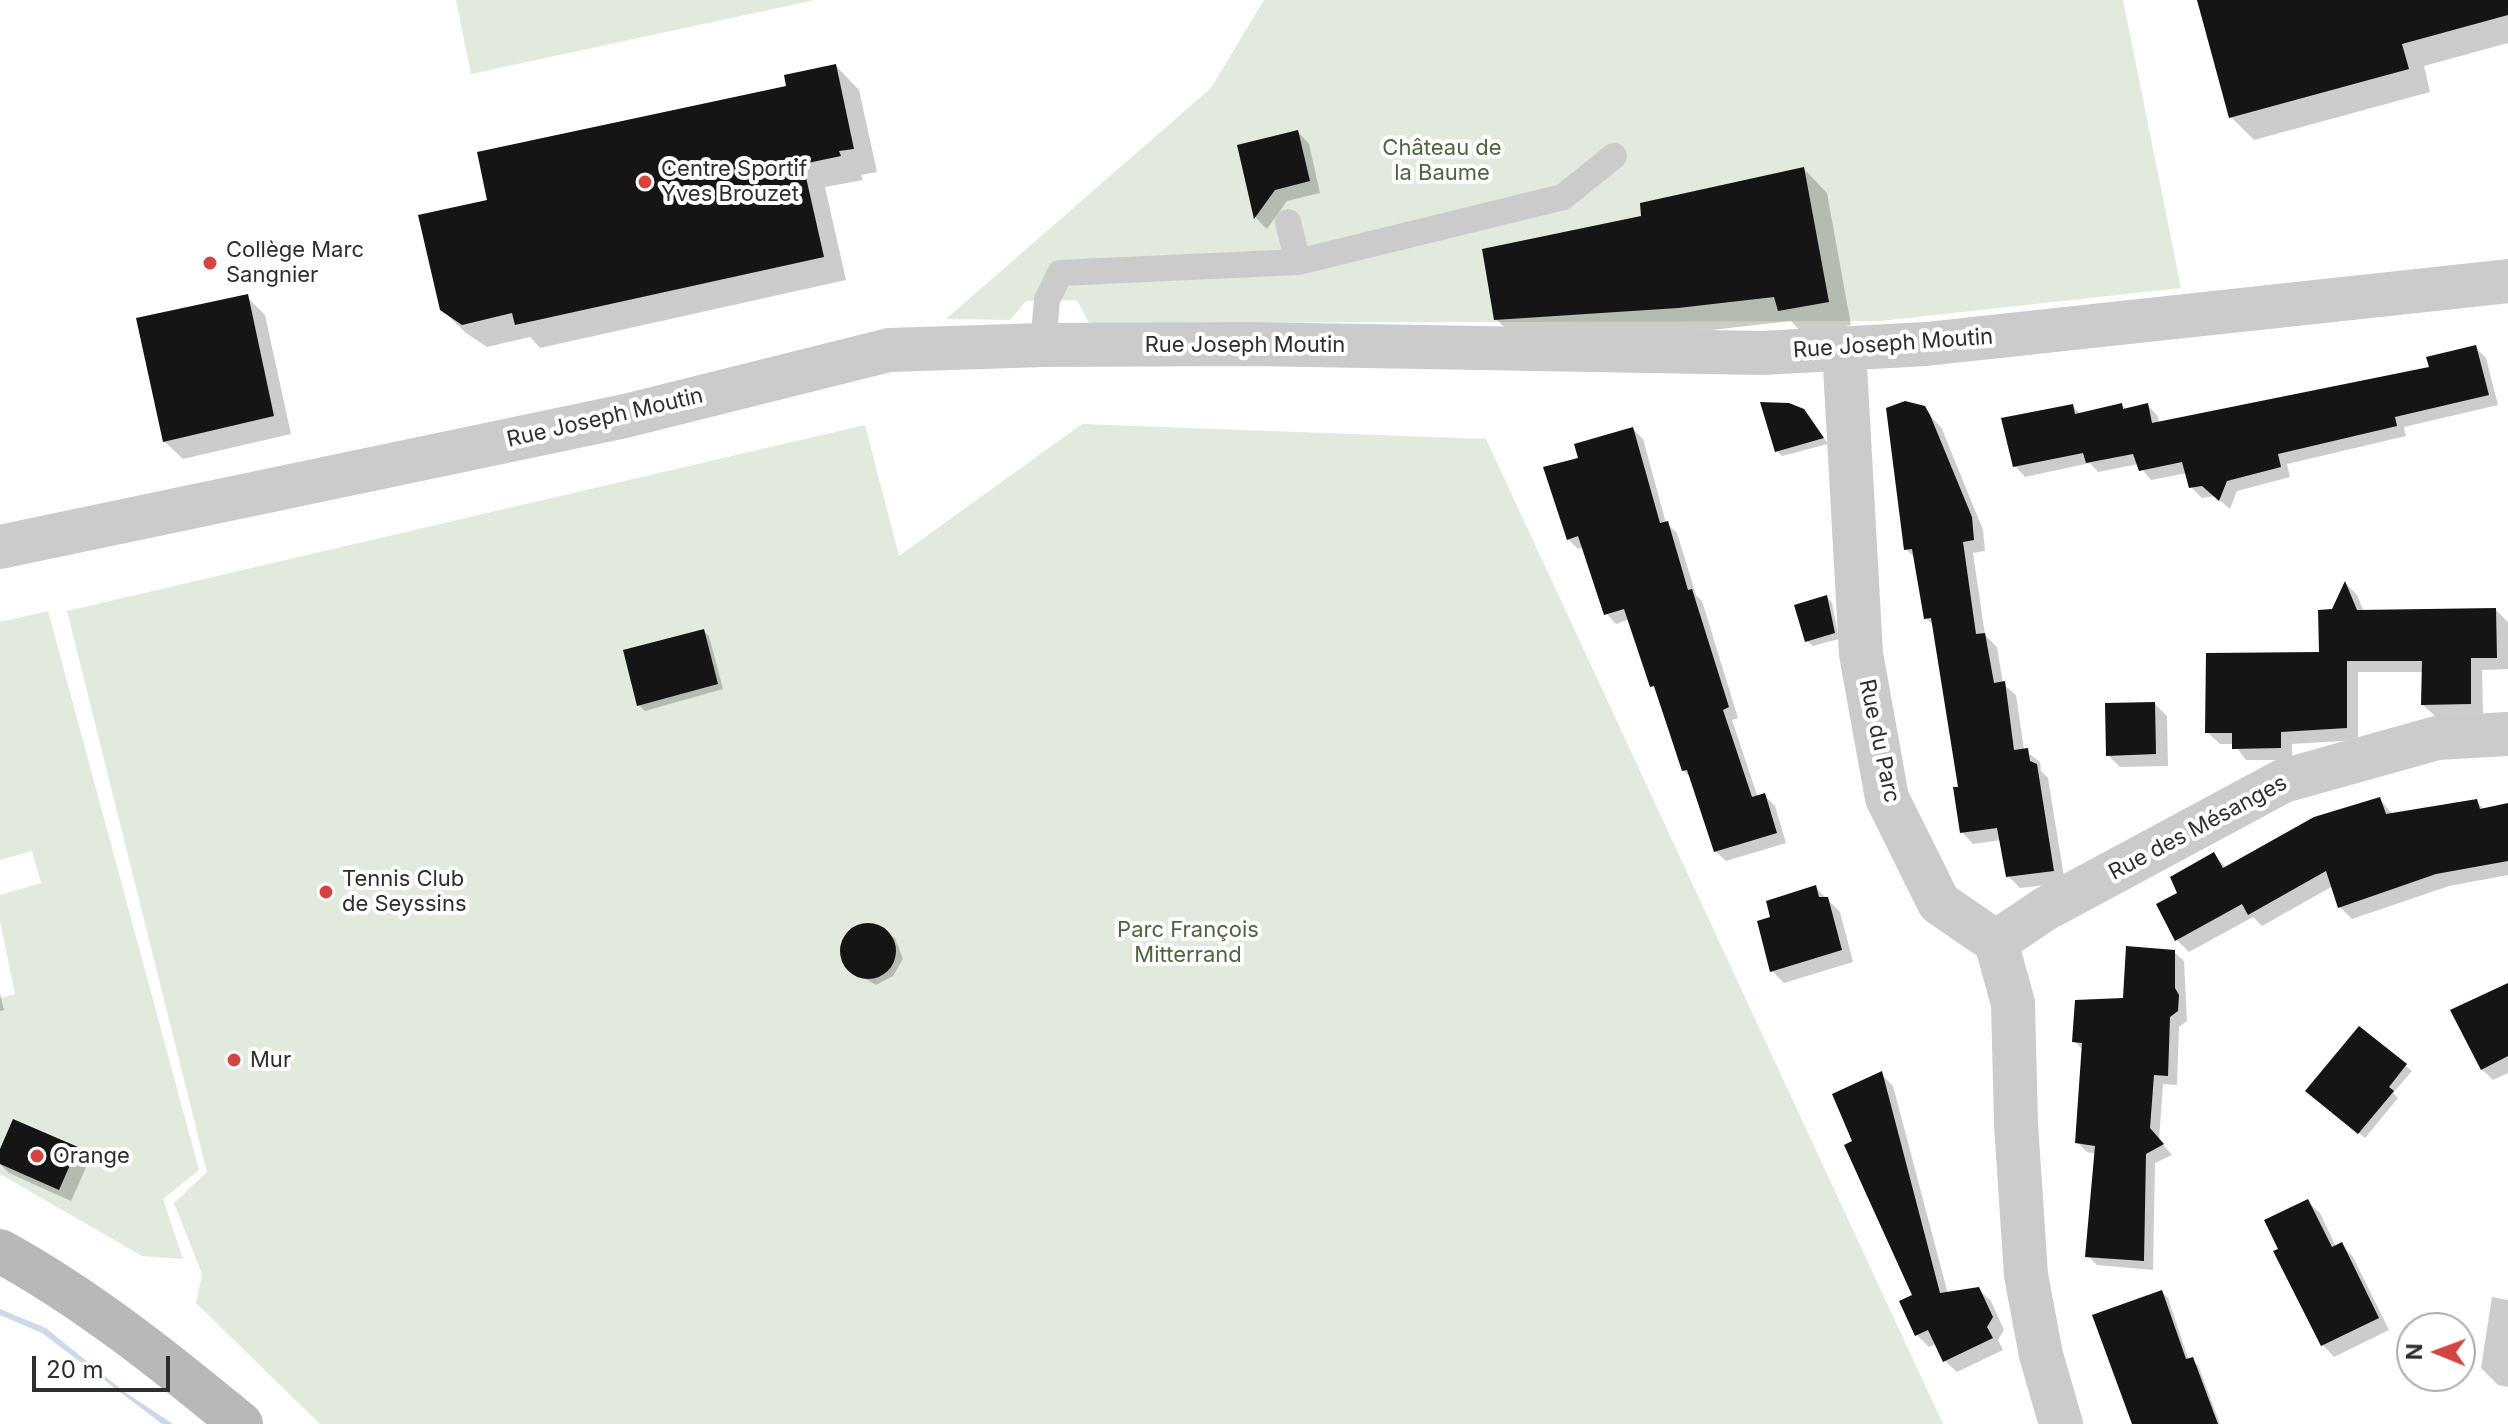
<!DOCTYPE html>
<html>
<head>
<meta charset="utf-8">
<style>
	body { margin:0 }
	#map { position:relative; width:2508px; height:1424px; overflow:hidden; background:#fff; font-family:Inter,sans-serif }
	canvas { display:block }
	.north { position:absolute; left:2396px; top:1312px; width:80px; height:80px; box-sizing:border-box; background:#fff; border:2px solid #ababab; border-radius:50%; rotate:271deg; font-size:22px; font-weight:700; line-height:32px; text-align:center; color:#2e2e2e }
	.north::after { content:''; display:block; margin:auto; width:28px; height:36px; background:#d44440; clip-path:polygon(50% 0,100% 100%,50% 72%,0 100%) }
	.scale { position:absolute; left:32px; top:1356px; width:138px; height:36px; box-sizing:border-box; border:4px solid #2e2e2e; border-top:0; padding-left:10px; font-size:24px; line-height:28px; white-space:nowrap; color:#2e2e2e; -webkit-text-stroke:6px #fff; paint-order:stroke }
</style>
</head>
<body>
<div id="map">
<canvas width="2508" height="1424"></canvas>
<div class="north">N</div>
<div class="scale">20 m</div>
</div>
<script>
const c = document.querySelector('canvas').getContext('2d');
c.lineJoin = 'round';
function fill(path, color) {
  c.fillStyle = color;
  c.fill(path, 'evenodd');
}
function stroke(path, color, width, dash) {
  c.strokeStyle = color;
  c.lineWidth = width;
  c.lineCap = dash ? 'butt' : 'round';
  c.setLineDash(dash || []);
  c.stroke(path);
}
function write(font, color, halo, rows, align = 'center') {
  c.font = font + ' Inter,sans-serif';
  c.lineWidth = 8;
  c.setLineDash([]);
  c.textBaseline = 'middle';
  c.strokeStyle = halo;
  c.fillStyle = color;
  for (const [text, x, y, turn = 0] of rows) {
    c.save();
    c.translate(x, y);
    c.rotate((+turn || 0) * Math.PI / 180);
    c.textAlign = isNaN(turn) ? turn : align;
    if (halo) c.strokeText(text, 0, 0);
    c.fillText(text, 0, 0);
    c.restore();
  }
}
fill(new Path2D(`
	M456,0H815L471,74Z
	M1264,0H2123L2181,288L1880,321L1089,323L1077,300L1026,301L1010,320L946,319L1211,88Z
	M1082,424L1486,439L1943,1424H320L196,1303L202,1274L174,1203L207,1172L67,611L865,425L899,556Z
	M48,611L199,1170L163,1199L183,1259L142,1256L0,1174V998L15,994L0,921V895L41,883L32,851L0,860V622Z`), '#e2eadd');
fill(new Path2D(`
	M0,1309L46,1328L122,1390L173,1424H162L42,1333L0,1315Z`), '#cadae8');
fill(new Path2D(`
	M2197,0H2508V43L2424,66L2430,92L2254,140L2231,117Z
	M836,66L859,90L877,172L861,175L863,180L825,187L846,280L540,348L530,337L487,347L466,333L441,309L490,201L788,88Z
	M1298,132L1309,144L1320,193L1287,201L1267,229L1256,218L1239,147Z
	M1804,169L1827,193L1851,325L1803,334L1791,321L1703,331L1520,343L1496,319L1643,217Z
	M247,297L265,315L291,434L183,459L164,441Z
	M2475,347L2486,358L2498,405L2404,427L2406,436L2287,464L2290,477L2237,491L2230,509L2215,496L2202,498L2191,487L2187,473L2151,480L2138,464L2098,472L2090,463L2025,477L2015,466L2072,406L2081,414L2122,405L2127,410L2147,405L2158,416L2159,423L2432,369Z
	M1788,405L1810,417L1828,444L1782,456L1777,451Z
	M1924,408L1942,429L1983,530L1985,551L1973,553L1985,635L1997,647L2003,684L2016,695L2024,750L2040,762L2041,771L2048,778L2065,883L2020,888L2008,876L2001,840L1973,844L1962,832L1960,789L1935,627L1926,618L1915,558L1906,549Z
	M1633,429L1643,439L1666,523L1677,533L1696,595L1702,601L1738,718L1732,720L1758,798L1765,796L1775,806L1786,843L1726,861L1715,851L1692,779L1683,770L1630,619L1616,624L1606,613L1584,547L1578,549L1568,539L1580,459Z
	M2346,584L2357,595L2364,612L2496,610L2508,622V669L2482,670L2483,715L2436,717L2423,705L2424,672H2358V740L2292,744V760H2246L2234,744H2220L2207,732L2321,654Z
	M1827,597L1832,603L1839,639L1813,646L1807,641Z
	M704,631L709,636L723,689L645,711L639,705Z
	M2155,704L2167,716L2168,766L2120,767L2108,755Z
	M2380,799L2393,815L2476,801L2485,810L2508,808V875L2449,886L2352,919L2339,906L2333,886L2262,926L2253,917L2189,952L2177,940L2159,905L2180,894L2214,855L2227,868Z
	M1816,888L1840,912L1853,962L1784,983L1772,971V918Z
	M871,924L895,938L903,959L893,976L876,985L847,968L840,949L851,931Z
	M2174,952L2184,961L2187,1021L2179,1027L2177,1085L2163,1084L2159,1140L2172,1155L2155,1163L2153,1270L2097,1265L2088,1256L2096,1154L2087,1152L2077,1142L2084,1051L2074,1041L2125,1000Z
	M2508,985V1073L2493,1080L2482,1069Z
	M0,993L4,1010L0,1011Z
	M2359,1028L2412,1071L2393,1093L2398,1098L2365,1138L2313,1096Z
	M1881,1074L1893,1086L1948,1294L1978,1289L1991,1301L2004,1330L1998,1340L2003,1350L1957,1372L1945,1361L1936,1344L1929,1347L1917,1335L1902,1302L1915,1296L1855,1142Z
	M77,1149L89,1161L71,1201L9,1173L0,1164V1154Z
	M2308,1202L2320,1213L2336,1247L2342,1245L2353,1257L2389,1330L2334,1357L2323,1345L2280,1250Z
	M2162,1292L2168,1298L2189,1361L2198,1365L2220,1424H2134Z
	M2492,1297L2508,1300V1387L2498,1385L2481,1368Z`), '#0003');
fill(new Path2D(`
	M2197,0H2508V15L2402,44L2409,69L2229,118Z
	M836,64L854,149L839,151L841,156L803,164L824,257L515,325L512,313L462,325L440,310L418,215L487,200L477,152L786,86L784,75Z
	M1298,130L1310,181L1275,190L1254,219L1237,145Z
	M1804,167L1829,302L1778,311L1774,297L1678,308L1494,320L1482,249L1641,216L1640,203Z
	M248,294L274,416L163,442L136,318Z
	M2476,345L2489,395L2395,417L2397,426L2278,454L2281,467L2227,481L2219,501L2202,486L2189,488L2182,462L2139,471L2133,454L2086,463L2083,453L2013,467L2001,418L2073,404L2075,414L2122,403L2123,409L2148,403L2152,423L2429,367L2426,357Z
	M1905,401L1925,406L1930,415L1972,517L1974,540L1963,542L1976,634L1985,633L1994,683L2005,681L2014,750L2028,748L2030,761L2037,764L2054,871L2006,877L1997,828L1960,833L1953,787H1958L1931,618L1924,619L1912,549L1904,550L1886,408Z
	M1760,402L1789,403L1804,409L1824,438L1775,452Z
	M1633,427L1660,523L1668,521L1688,590L1692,589L1729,707L1723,710L1752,797L1765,793L1777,833L1714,852L1687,770L1682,771L1654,686L1650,687L1624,609L1604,615L1578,536L1567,540L1543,467L1578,458L1574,444Z
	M2345,581L2357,610L2496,608L2497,658H2471V704L2421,705L2422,661H2347V728L2281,732V748L2232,749V733H2205L2206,653L2319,652L2318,610L2332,609Z
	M1827,595L1835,633L1805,642L1794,605Z
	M704,629L718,684L637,706L623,650Z
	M2155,702L2156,754L2106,756L2105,703Z
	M2380,797L2386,814L2477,799L2480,809L2508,803V861L2436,874L2338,908L2326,871L2248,915L2242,904L2175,941L2156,904L2177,893L2170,877L2214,852L2223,868L2314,817Z
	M1816,885L1819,897H1828L1842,950L1770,972L1757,921L1770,917L1766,901Z
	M840 951a28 28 0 1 1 56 0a28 28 0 1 1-56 0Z
	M2126,946L2175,950V988L2179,995L2178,1011L2170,1017L2168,1076L2154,1075L2150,1128L2164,1144L2146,1154L2144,1261L2085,1257L2095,1146L2075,1143L2082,1043L2072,1042L2075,1000L2123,998Z
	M2508,983V1056L2481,1070L2450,1010Z
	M2359,1026L2407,1064L2389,1087L2394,1091L2358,1134L2305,1091Z
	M1882,1071L1940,1293L1979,1287L1993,1317L1987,1327L1993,1338L1943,1362L1928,1330L1915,1336L1899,1301L1912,1295L1844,1145L1852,1141L1832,1094Z
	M13,1119L78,1147L59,1190L0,1164V1149Z
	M2308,1199L2332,1247L2342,1242L2379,1318L2321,1346L2273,1251L2278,1249L2264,1220Z
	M2162,1290L2186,1359L2193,1357L2218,1424H2132L2092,1315Z`), '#151515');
stroke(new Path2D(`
	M1288,222L1298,262L1563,197L1614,156
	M1043,345L1047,300L1060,273L1298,262`), '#cbcbcb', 26);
stroke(new Path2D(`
	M1844,348L1861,654L1887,798L1939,903L1996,942L2013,1003L2016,1124L2026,1275L2041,1355L2061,1424
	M0,547L625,416L889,350L1043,345L1252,344L1762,353L1926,344L2508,281
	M1996,942L2045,909L2283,781L2437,738L2508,734`), '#cbcbcb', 44);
stroke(new Path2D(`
	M0,1251C86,1298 166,1362 241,1424`), '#b8b8b8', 44);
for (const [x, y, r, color] of [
	[645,182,8,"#d44440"],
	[210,263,8,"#d44440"],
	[326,892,8,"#d44440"],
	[234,1060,8,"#d44440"],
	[37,1156,8,"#d44440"]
]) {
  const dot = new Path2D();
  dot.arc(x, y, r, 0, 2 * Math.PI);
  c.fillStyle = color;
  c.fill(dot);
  stroke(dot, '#fff', 3);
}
write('22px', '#4d653f', '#fff', [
	["Château de",1442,148],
	["la Baume",1442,173],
	["Parc François",1188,930],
	["Mitterrand",1188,955]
]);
write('22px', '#2e2e2e', '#fff', [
	["Centre Sportif",661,169],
	["Yves Brouzet",661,194],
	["Collège Marc",226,250],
	["Sangnier",226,275],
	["Tennis Club",342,879],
	["de Seyssins",342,904],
	["Mur",250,1060],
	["Orange",53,1156]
], 'left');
write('22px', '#2e2e2e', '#fff', [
	["Rue Joseph Moutin",1893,344,-4],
	["Rue Joseph Moutin",1245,345],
	["Rue Joseph Moutin",605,418,-13],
	["Rue du Parc",1879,741,78],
	["Rue des Mésanges",2198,828,-28]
]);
</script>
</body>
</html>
